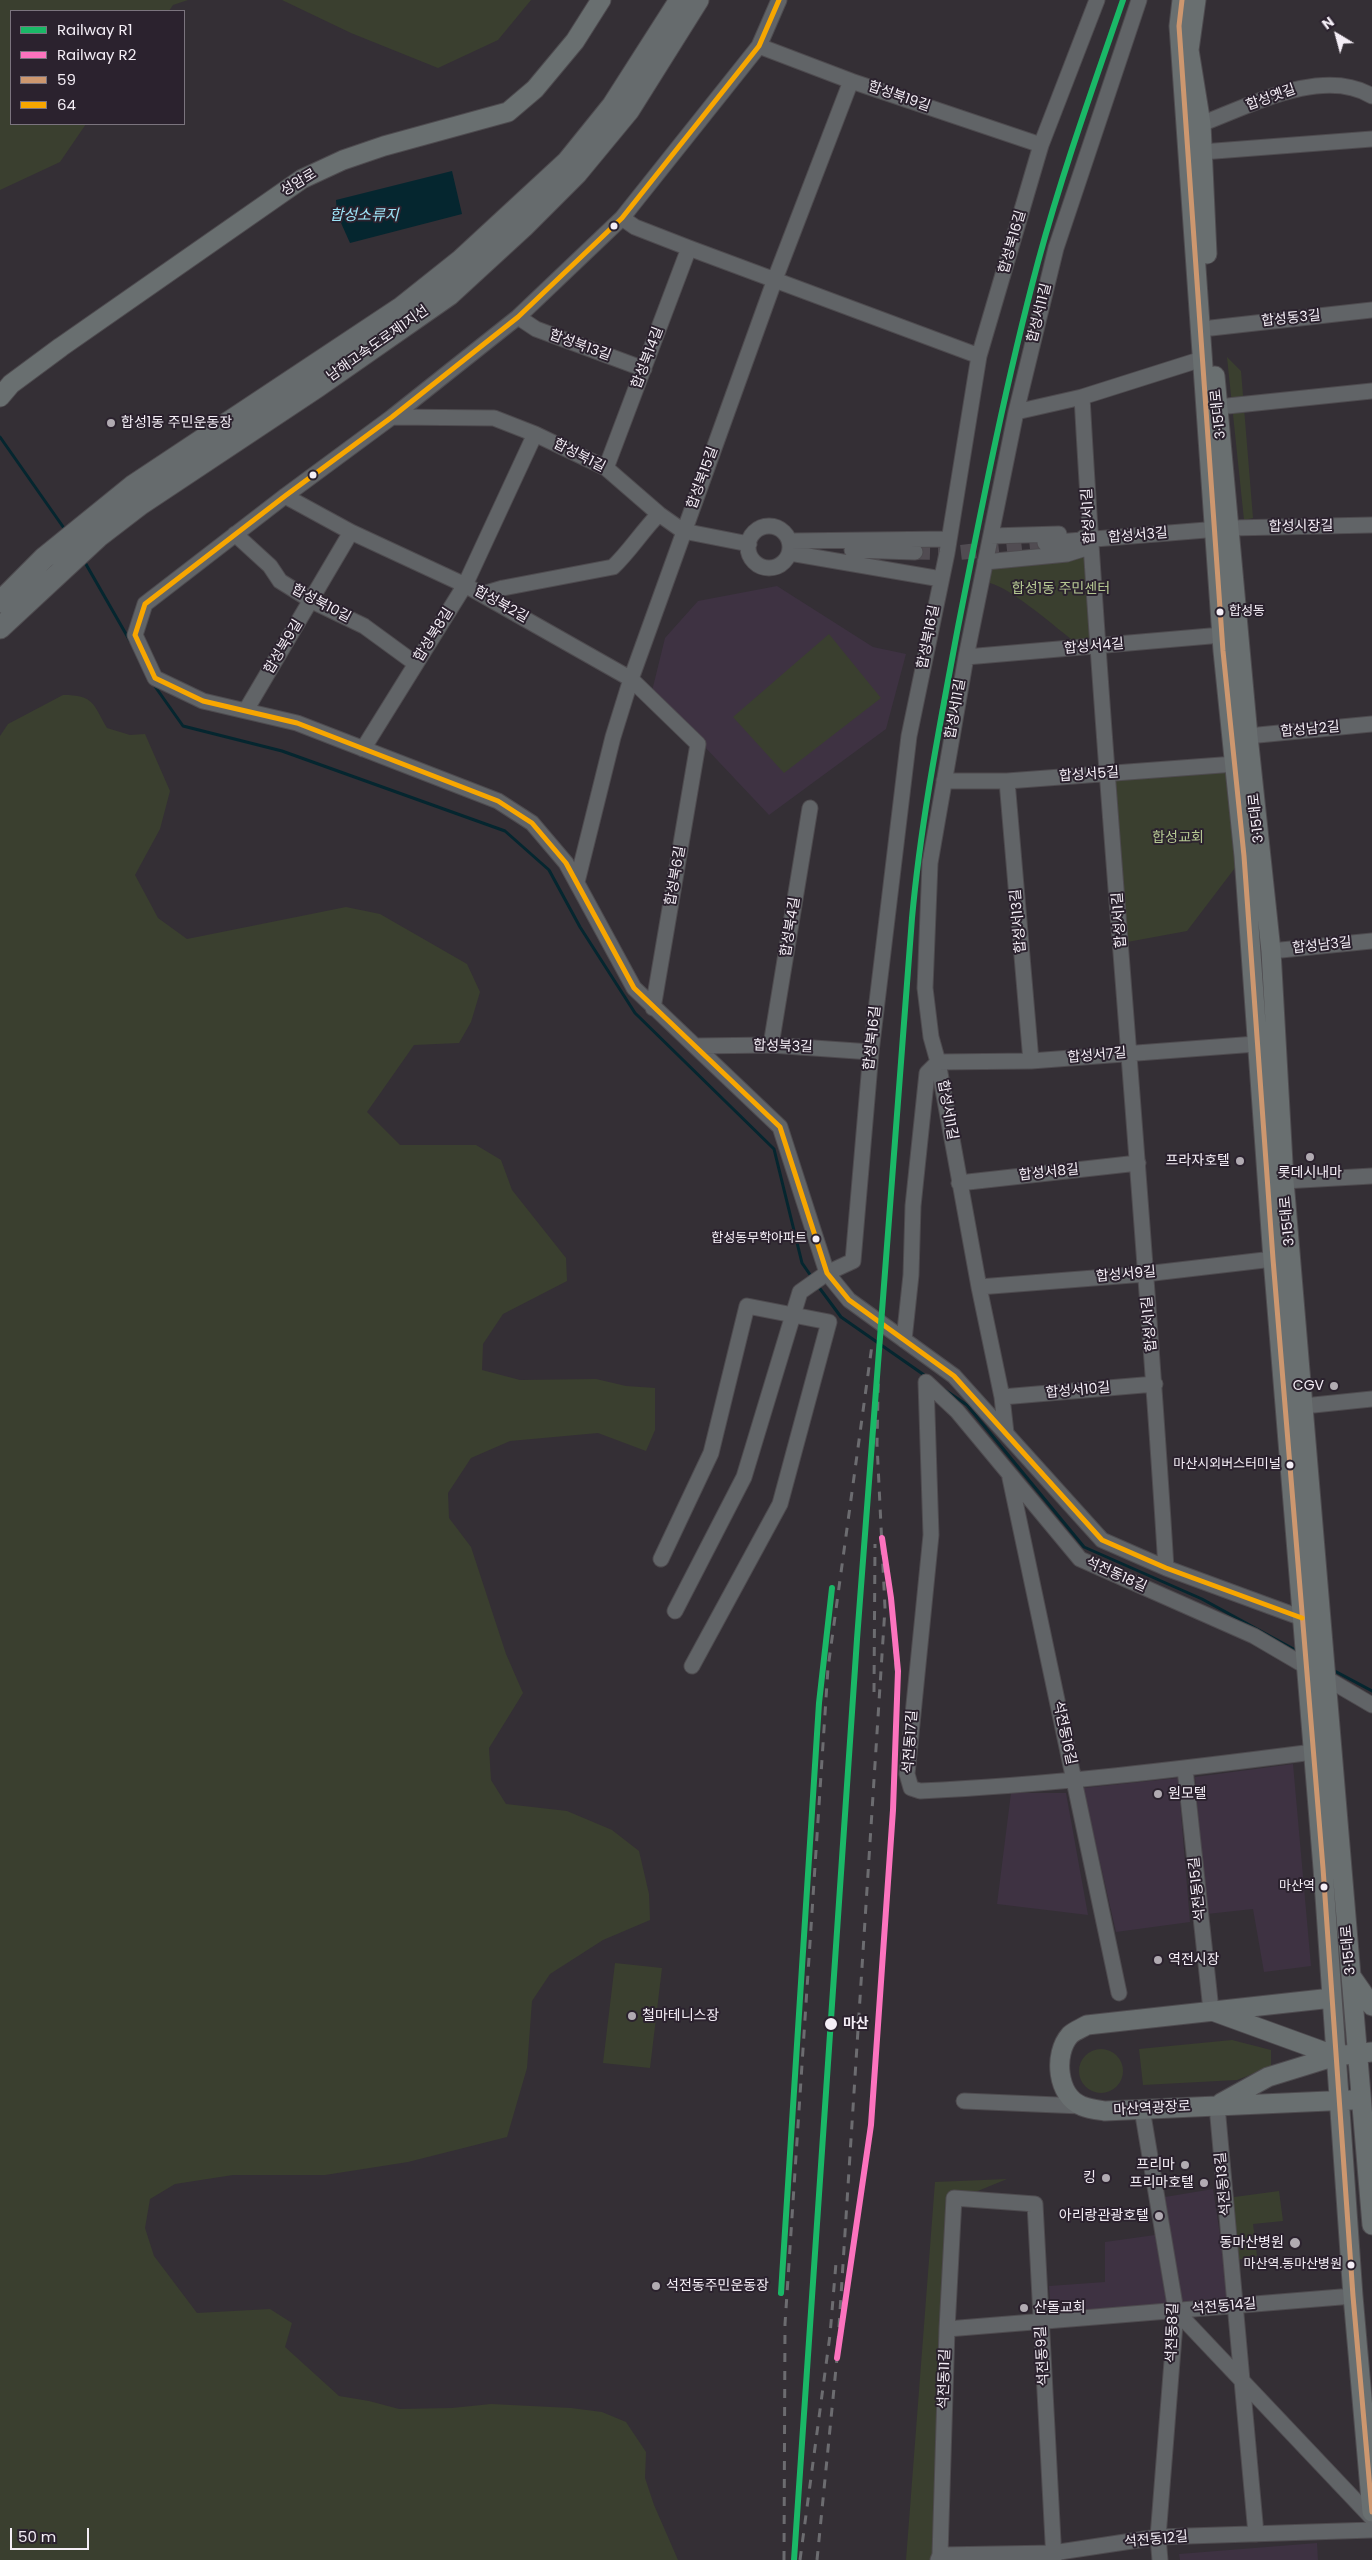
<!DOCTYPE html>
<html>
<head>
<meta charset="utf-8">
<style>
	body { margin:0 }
	#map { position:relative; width:1372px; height:2560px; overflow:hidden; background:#342f35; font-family:Poppins,sans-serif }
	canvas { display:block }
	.legend { position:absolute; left:10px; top:10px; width:175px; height:115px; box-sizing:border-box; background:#2b222e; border:1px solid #7b747e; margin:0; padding:6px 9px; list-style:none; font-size:15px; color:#f4eef6 }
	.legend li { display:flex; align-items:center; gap:10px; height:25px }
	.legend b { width:25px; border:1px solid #7b747e }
	.north { position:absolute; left:1312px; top:10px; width:50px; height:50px; -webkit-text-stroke:4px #2b222e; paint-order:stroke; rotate:323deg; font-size:14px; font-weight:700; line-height:20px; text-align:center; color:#f4eef6 }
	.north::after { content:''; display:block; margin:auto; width:18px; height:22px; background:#f4eef6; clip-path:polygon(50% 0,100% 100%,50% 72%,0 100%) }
	.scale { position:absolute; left:10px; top:2528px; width:79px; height:22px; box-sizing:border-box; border:2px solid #f4eef6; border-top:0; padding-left:6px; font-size:15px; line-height:18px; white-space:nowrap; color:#f4eef6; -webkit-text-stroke:4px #2b222e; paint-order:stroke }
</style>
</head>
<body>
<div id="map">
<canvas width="1372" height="2560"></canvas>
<ul class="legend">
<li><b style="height:6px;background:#1ab867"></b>Railway R1</li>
<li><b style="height:6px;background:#fc73be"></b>Railway R2</li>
<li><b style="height:6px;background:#cd976f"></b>59</li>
<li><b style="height:6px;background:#f7a600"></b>64</li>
</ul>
<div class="north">N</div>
<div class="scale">50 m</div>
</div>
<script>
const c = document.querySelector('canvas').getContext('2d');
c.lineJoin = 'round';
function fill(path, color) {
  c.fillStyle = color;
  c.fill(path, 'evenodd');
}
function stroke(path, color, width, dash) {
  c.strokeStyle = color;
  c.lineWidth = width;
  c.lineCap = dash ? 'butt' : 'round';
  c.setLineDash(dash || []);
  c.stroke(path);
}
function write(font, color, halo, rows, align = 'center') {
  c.font = font + ' Poppins,"Noto Sans KR",sans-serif';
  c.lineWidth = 4;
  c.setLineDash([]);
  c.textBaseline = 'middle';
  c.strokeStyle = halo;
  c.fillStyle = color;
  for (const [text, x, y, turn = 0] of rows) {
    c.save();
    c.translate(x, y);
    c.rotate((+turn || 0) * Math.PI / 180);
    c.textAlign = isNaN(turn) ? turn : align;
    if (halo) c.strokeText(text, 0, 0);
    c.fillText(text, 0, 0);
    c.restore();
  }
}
fill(new Path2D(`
	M777,586L873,647L906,654L886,729L769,815L652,691L665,638L698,601Z
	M1293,1764L1311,1966L1264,1972L1253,1909L1207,1914L1195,1777Z
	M1178,1778L1190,1922L1116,1932L1083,1788Z
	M1011,1793H1066L1088,1915L997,1904Z
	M1213,2189L1230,2300L1182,2302L1165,2197Z
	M1155,2235L1167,2306L1051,2315L1049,2286L1105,2282V2242Z
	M1317,2543L1318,2560H1180L1179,2554Z`), '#3e3242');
fill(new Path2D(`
	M0,0H188L173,5L169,11H11V124H86L60,162L0,190Z
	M282,0H531L498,40L438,68L351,33Z
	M1227,357L1241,371L1253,518L1244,520Z
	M1085,540L1099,648L1073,649L1071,639C1053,625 1005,583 985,582V562Z
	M829,634L881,698L784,773L733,717Z
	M63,695C94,695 93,704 107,728L130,735L145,734L170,791L160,829L135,875L158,918L187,939L346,907L380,914L467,964L480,992L471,1022L459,1043L414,1045L367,1112L400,1145H476L501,1160L512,1190L566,1258L567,1281L503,1314L483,1344L482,1370L520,1380L596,1379L626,1386L655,1388V1430L646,1451L598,1433L510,1441L471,1458L448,1493L449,1518L471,1547L506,1654L523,1693L489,1748L491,1780L506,1804L567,1811L612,1830L639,1851L649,1894L650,1920L603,1940L550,1974L532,2001L527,2068L507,2137L408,2162L325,2175H233L175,2184L150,2199L145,2228L154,2256L197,2313L270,2309L292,2323L285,2347L339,2396L369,2401L399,2409L452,2408L491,2404L571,2408L602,2412L626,2422L646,2452L645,2478L654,2505L678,2560H0V736L8,724Z
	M1235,764L1244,856L1187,931L1122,943L1109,774Z
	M615,1963L662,1968L650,2068L603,2063Z
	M1232,2040L1271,2050V2067L1237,2080L1143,2085L1139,2049Z
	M1079 2071a22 22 0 1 1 44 0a22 22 0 1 1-44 0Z
	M1007,2179L951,2202L934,2560H906L935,2182Z
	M1279,2191L1283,2221L1253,2224L1257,2256L1237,2260L1227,2198Z`), '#3a3f2f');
fill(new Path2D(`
	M452,171L462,214L350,243L337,214L336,200Z`), '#05262f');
stroke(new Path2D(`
	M0,437L66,531
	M83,559L130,641
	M154,685L183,726L282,751L505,831L549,870L580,927L635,1013L774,1149L802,1263L813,1279
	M818,1286L841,1317L927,1377
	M942,1388L967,1405L1084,1547L1202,1599L1299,1652
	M1331,1669L1372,1691`), '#05262f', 3);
stroke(new Path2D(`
	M915,552L955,553L1045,543`), '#514c52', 15, [15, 8]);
const minor = new Path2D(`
	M779,0L759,46L622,218L518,317L392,417L285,496L145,604L135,635L155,678L203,701L297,723L498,801L532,823L566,863L634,988L780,1127L827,1273L849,1300L954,1376L1102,1540L1166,1568L1302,1618
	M759,46L851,81L1041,145
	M1201,124C1249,106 1323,66 1372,96
	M1202,152L1372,139
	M622,218L635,227L689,248L979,356
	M518,317L536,329L644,369
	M1211,328L1372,310
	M1082,397C1104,787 1142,1177 1166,1568
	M1218,407L1372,391
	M1016,412L1082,397L1202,359
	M392,417L494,418L535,434L606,468L659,514L683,531L749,544
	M606,468L689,248
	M285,496L351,532L465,585L631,679L698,744L653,1008
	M748 547a21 21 0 1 1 42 0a21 21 0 1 1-42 0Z
	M235,534L270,566L280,581L312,601L364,626L416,664
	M991,536L1059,534
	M790,541L949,539
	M1045,543L1231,528L1372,525
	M852,550L915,552
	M790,553L941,579
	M985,562L1067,554L1083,549L1085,540L1083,538
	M483,594L503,588L613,567C630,551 642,531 659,514
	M966,657L1222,635
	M246,710L351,532
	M1248,736L1372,724
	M363,749L465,585L535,434
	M944,781H1007L1235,764
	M1007,781L1031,1061
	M577,882L613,737L631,679L775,279L851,81
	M1271,951L1372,941
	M771,1045L810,808
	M696,1046L771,1045L871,1052
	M1284,1181L1372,1176
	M959,1183L1138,1163
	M979,1287L1145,1274L1273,1259
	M904,1340L911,1275L913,1206L927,1073L938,1062L1031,1061L1256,1044
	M926,1382L931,1535L907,1774L911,1788L920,1791C1051,1785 1182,1769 1313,1752
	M926,1382L957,1411L1080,1559L1254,1636L1372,1705
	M1002,1397L1155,1384
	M1304,1406L1372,1399
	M1006,1433L1002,1397L979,1287L938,1062L931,1037L925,988L930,863L966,657L1016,412L1056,248L1139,0
	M1010,1478L1119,1993
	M661,1559L711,1453L747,1306L829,1322L780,1504L692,1666
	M675,1611L744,1477L800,1292L827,1273L853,1261L871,1052L909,736L947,553L979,356L1041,145L1097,0
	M1185,1769L1211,2010
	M964,2101L1081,2106
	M1217,2106L1256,2534
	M1142,2109L1176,2311L1158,2537L1160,2560
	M1176,2311L1372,2518
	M947,2329L1353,2296
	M940,2555L1053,2553L1158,2537L1372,2530
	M938,2560L940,2555L947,2329L954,2198L1035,2204L1054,2560`);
const major = new Path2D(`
	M1182,0L1179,26L1223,651L1244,856L1273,1259L1323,1868L1353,2296L1372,2512
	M1196,0L1189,50L1201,124L1207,254
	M1215,376L1248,736L1271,951L1284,1181L1372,2225
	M0,397L11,384L61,347L302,179L343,160L384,146L508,112L535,89L575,41L601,0
	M1351,1976L1372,2006
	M1332,1998L1087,2025C1082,2028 1074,2031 1070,2035C1053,2054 1057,2096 1082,2106C1089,2109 1098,2110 1105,2111L1351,2100
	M1215,2012L1336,2056
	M1221,2103L1268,2077L1336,2056L1372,2052`);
const highway = new Path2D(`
	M0,602L44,558L134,485L402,307L461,260L567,162L613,105L680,0
	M0,628L98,537L141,504L317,387L449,295L523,227L577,173L629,110L698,0`);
stroke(minor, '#4e4b4f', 17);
stroke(major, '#4e4b4f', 21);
stroke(highway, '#4e4b4f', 23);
stroke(minor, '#616467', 15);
stroke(major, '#696f70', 19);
stroke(highway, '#666b6d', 21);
stroke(new Path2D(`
	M874,1692L875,1544
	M849,2281L871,2125L893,1810L898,1695L891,1599
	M784,2560L785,2324L828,1668L872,1345
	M800,2560L830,2335L836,2263
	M817,2560L837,2358L885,1608L877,1444L879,1345`), '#6c6c70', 3, [9, 9]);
stroke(new Path2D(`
	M1182,0L1179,26L1223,651L1244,856L1273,1259L1323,1868L1353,2296L1372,2512`), '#cd976f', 5);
stroke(new Path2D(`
	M779,0L759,46L622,218L518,317L392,417L285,496L145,604L135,635L155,678L203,701L297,723L498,801L532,823L566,863L634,988L780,1127L827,1273L849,1300L954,1376L1102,1540L1166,1568L1302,1618`), '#f7a600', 5);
stroke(new Path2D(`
	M781,2293L819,1703L832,1588
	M794,2560L857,1639L912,918C921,820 940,724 958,627C982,505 1006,382 1038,262C1062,173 1093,87 1123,0`), '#1ab867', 6);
stroke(new Path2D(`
	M837,2358L871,2125L893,1810L898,1671L891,1598L882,1538`), '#fc73be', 6);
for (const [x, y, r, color] of [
	[614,226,4.5,"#f4eef6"],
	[111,423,5,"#b1abb2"],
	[313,475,4.5,"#f4eef6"],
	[1220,612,4.5,"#f4eef6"],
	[1310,1157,5,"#b1abb2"],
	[1240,1161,5,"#b1abb2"],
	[816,1239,4.5,"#f4eef6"],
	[1334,1386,5,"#b1abb2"],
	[1290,1465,4.5,"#f4eef6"],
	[1158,1794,5,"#b1abb2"],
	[1324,1887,4.5,"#f4eef6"],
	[1158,1960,5,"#b1abb2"],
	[632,2016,5,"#b1abb2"],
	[831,2024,7,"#f4eef6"],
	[1185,2165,5,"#b1abb2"],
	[1106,2178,5,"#b1abb2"],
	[1204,2183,5,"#b1abb2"],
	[1159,2216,5,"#b1abb2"],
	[1295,2243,6,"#b1abb2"],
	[1351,2265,4.5,"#f4eef6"],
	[656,2286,5,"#b1abb2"],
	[1024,2308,5,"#b1abb2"]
]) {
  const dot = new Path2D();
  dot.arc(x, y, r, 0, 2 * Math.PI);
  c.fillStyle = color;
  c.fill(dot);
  stroke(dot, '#2b222e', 2);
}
write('13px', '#f4eef6', '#2b222e', [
	["합성동",1229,612,"left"],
	["합성동무학아파트",807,1239],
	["마산시외버스터미널",1281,1465],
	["마산역",1315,1887],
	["마산역.동마산병원",1342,2265]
], 'right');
write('14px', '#f4eef6', '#2b222e', [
	["합성북19길",899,97,19],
	["합성옛길",1271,98,-20],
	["성암로",299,183,-31],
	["합성북16길",1013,242,-74],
	["합성서11길",1040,313,-76],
	["합성동3길",1291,319,-6],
	["남해고속도로제1지선",378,344,-35],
	["합성북13길",580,346,20],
	["합성북14길",648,358,-69],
	["3·15대로",1219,414,-96],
	["합성북1길",579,456,27],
	["합성북15길",703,478,-70],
	["합성서1길",1089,516,-93],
	["합성시장길",1301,527,-1],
	["합성서3길",1138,536,-5],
	["합성북10길",321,604,28],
	["합성북2길",501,605,29],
	["합성북8길",434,635,-58],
	["합성북16길",929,637,-79],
	["합성북9길",284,647,-59],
	["합성서4길",1094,647,-5],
	["합성서11길",956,709,-80],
	["합성남2길",1310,730,-5],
	["합성서5길",1089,775,-4],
	["3·15대로",1257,818,-96],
	["합성북6길",676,876,-80],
	["합성서1길",1120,920,-94],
	["합성서13길",1019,921,-95],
	["합성북4길",791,927,-81],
	["합성남3길",1322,946,-6],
	["합성북16길",873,1038,-84],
	["합성북3길",783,1047,2],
	["합성서7길",1097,1056,-5],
	["합성서11길",947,1110,80],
	["합성서8길",1049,1173,-6],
	["3·15대로",1288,1221,-95],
	["합성서9길",1126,1275,-5],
	["합성서1길",1150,1324,-95],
	["합성서10길",1078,1391,-5],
	["석전동18길",1116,1575,24],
	["석전동16길",1064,1733,78],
	["석전동17길",911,1742,-86],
	["석전동15길",1198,1889,-96],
	["3·15대로",1349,1950,-95],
	["마산역광장로",1152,2109,-3],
	["석전동13길",1224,2184,-95],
	["석전동14길",1224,2307,-5],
	["석전동8길",1173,2333,-88],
	["석전동9길",1043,2356,-93],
	["석전동11길",945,2379,-88],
	["석전동12길",1156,2540,-5]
]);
write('14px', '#f4eef6', '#2b222e', [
	["합성1동 주민운동장",121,423,"left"],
	["프라자호텔",1230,1161],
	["롯데시내마",1310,1173,"center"],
	["CGV",1324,1386],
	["원모텔",1168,1794,"left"],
	["역전시장",1168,1960,"left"],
	["철마테니스장",642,2016,"left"],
	["프리마",1175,2165],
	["킹",1096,2178],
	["프리마호텔",1194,2183],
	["아리랑관광호텔",1149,2216],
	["동마산병원",1284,2243],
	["석전동주민운동장",666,2286,"left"],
	["산돌교회",1034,2308,"left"]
], 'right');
write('14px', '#b5c792', '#2b222e', [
	["합성1동 주민센터",1061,589],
	["합성교회",1178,838]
]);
write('bold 14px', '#f4eef6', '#2b222e', [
	["마산",843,2024]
], 'left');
write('italic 15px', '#9ee4f8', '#2b222e', [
	["합성소류지",364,216]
]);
</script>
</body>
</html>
